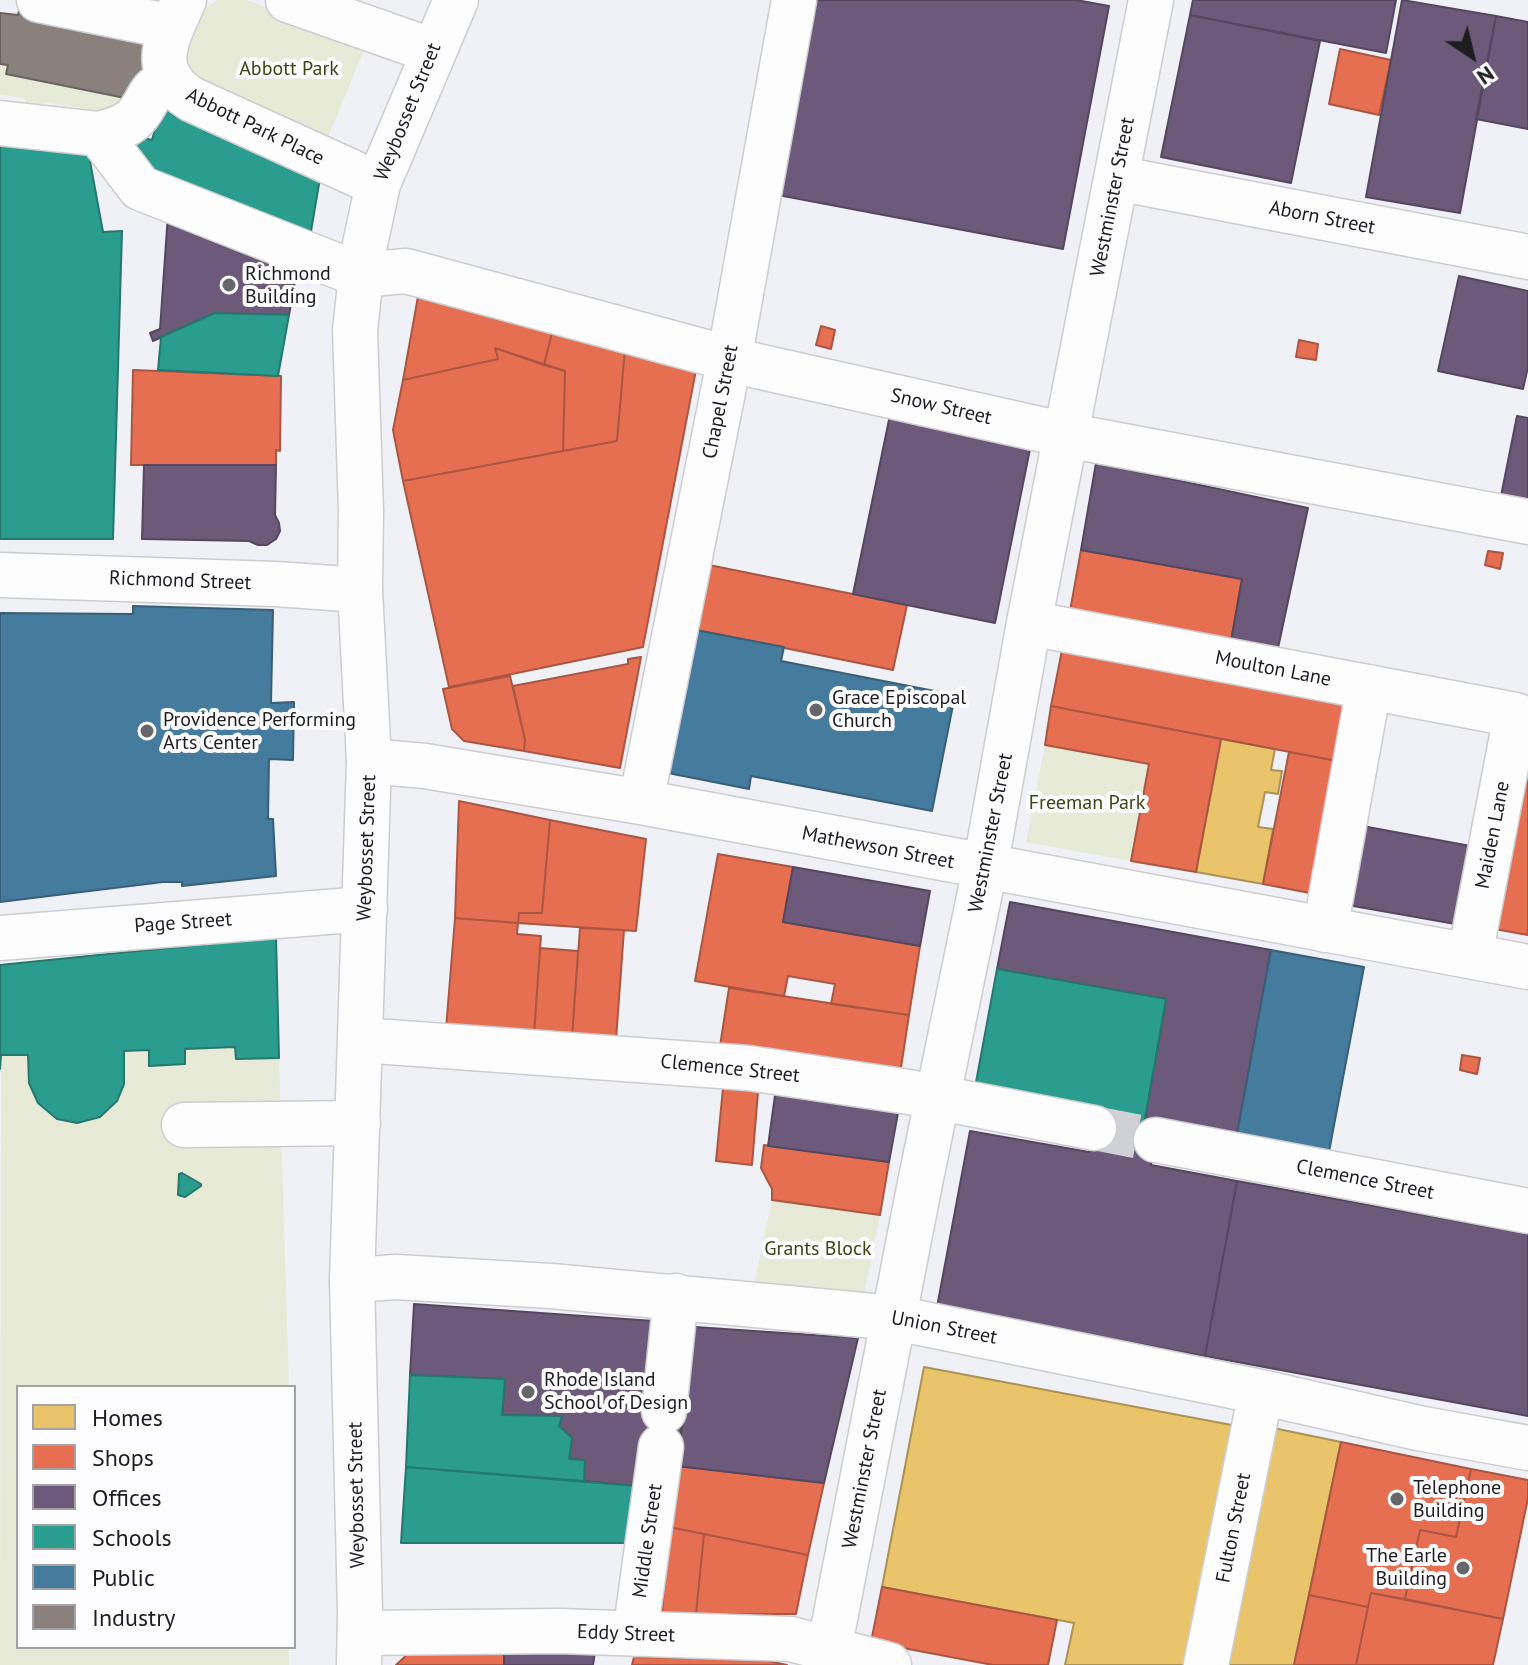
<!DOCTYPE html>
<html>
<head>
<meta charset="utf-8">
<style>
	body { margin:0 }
	#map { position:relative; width:1528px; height:1665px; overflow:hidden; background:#f0f1f6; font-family:"PT Sans",sans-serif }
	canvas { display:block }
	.legend { position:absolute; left:16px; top:1385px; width:280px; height:264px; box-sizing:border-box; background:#fdfdff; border:2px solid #a3a3a6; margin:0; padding:10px 14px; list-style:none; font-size:24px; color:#1d1d20 }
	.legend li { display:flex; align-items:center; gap:16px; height:40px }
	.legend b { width:40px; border:2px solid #a3a3a6 }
	.north { position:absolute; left:1432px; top:16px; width:80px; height:80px; -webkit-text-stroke:6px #fdfdff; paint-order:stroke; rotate:145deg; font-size:22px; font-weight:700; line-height:32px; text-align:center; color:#1d1d20 }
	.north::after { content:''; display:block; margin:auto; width:28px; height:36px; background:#1d1d20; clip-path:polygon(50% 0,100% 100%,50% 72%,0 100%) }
</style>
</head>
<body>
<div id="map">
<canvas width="1528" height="1665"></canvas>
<ul class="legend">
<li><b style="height:22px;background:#e9c46a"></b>Homes</li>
<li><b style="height:22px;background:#e76f51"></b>Shops</li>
<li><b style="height:22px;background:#6d597a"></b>Offices</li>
<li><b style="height:22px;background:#2a9d8f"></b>Schools</li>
<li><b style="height:22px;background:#457b9d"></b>Public</li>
<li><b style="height:22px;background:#8a817c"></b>Industry</li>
</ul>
<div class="north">N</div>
</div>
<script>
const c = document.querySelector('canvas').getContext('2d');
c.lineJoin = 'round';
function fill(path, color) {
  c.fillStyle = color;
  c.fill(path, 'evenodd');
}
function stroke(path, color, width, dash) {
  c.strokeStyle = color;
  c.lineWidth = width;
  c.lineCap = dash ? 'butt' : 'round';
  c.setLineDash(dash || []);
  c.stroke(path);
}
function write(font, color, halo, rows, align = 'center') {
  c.font = font + ' "PT Sans",sans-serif';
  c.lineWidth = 8;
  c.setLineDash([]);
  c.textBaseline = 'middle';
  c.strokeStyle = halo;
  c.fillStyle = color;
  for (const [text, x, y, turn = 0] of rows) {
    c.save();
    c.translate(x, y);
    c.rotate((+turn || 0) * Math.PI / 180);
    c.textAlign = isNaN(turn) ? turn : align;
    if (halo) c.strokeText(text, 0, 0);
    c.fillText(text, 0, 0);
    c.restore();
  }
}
fill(new Path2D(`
	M218,0H246L367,43L326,142L196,85C192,77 187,69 186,61C182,38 197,10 218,0Z
	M0,64L8,65L7,74L132,100L113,113L44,102L42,115L24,113L26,99L0,94Z
	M1045,745L1149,764L1131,861L1026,842Z
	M235,1047L236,1059L279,1058L289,1387H18V1647H289V1665H0L1,1055H28C29,1072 28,1088 38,1103C56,1130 102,1128 118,1100C126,1085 124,1067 124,1051L149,1050V1065L185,1049Z
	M772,1200L880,1215L864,1295L754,1285Z`), '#e6ead7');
const homes = new Path2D(`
	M1221,739L1275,749L1271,770L1282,771L1278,794L1265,792L1258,827L1273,829L1263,884L1196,872Z
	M924,1367L1237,1426L1190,1665H1065L1074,1623L882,1587Z
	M1273,1428L1341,1442L1294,1665H1222Z`);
fill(homes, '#e9c46a');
stroke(homes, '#ac9254', 2);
const shops = new Path2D(`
	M1340,49L1391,60L1379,115L1329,104Z
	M419,291L553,329L544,365L495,348L498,359L403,380Z
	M821,326L835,330L831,349L816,345Z
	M553,329L625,349L617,441L563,451L565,371L544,365Z
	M1299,340L1318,344L1316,360L1296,357Z
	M495,348L565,371L563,451L403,481L393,430L403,380L498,359Z
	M625,349L696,370L643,647L449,687L403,481L617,441Z
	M133,370L281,376L280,451L276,450V465H131Z
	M1081,550L1242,579L1231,641L1070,611Z
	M1488,551L1503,553L1500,569L1485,565Z
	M709,565L907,605L893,670L696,630Z
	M1063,645L1354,701L1342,762L1051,706Z
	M641,657L620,768L524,751L525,740L513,686L628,664V659Z
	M510,676L525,740L524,751L464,741L452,729L443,689Z
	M1051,706L1221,739L1196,872L1131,861L1149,764L1045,745Z
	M1289,752L1342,762L1315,894L1263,884Z
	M1528,769V935L1489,928Z
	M459,801L550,820L542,913H519L518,923L455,918Z
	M550,820L646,839L636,931L518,923L519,913H542Z
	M718,854L793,867L783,922L920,946L909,1015L831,1004L835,984L788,976L784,996L695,981Z
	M455,918L518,923L517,934L541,936L534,1035L446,1029Z
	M580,928L624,930L616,1040L572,1037Z
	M540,948L578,951L572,1037L534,1035Z
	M729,988L909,1015L900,1074L720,1046Z
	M1462,1055L1480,1058L1477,1074L1460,1070Z
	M724,1077L759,1080L752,1165L716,1161Z
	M764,1145L889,1162L880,1215L772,1200V1189L761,1168Z
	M1341,1442L1471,1469L1456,1537L1420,1530L1405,1599L1371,1593L1368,1607L1309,1595Z
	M677,1466L824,1483L808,1555L669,1527Z
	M1471,1469L1528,1480V1498L1503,1619L1405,1599L1420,1530L1456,1537Z
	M669,1527L704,1534L696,1614L662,1613Z
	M704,1534L808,1555L796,1614H696Z
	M882,1587L1057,1620L1048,1665H993L871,1642Z
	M1371,1593L1503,1619L1493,1665H1356Z
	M1309,1595L1368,1607L1356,1665H1294Z
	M410,1652H504V1665H396Z
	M634,1657L759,1659L787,1665H632Z`);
fill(shops, '#e76f51');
stroke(shops, '#aa5642', 2);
const offices = new Path2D(`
	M816,0H1076L1109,6L1063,249L778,195Z
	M1193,0H1396L1386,53L1190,15Z
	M1402,0L1496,16L1460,213L1366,197Z
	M1190,15L1320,41L1291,183L1161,157Z
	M1496,16L1528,22V129L1476,119Z
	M168,214L299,258L289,315L215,313L153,341L150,333L160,329Z
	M1459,276L1528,291V367L1523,389L1438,371Z
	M890,415L1031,444L995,623L853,594Z
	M1517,416L1528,418V501L1501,496Z
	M1096,463L1308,508L1278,648L1231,641L1242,579L1081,550Z
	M144,465H276L275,515L279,523L280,531L276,539L267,545H258L249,541L142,539Z
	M1357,825L1476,847L1461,925L1342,904Z
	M793,867L930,891L920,946L783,922Z
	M1010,902L1271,950L1236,1140L1144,1124L1166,999L997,969Z
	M777,1081L900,1102L889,1162L768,1146Z
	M1096,1115L1158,1126L1151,1165L1237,1181L1205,1356L937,1307L970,1131L1089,1152Z
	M1237,1181L1528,1234V1416L1205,1356Z
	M414,1304L654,1321L683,1412L679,1447L635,1486L584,1481L585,1460L569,1459L572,1438L559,1426L562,1416L502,1415L505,1379L410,1375Z
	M695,1327L858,1338L824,1483L677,1466Z
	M504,1652H595L593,1665H504Z`);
fill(offices, '#6d597a');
stroke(offices, '#55475f', 2);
const schools = new Path2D(`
	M154,99L320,178L308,249L143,173L127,134L152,140L158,119Z
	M0,145H87L103,232L122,231L113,539H0Z
	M215,313L289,315L278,376L158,370L161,337Z
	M276,937L279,1058L236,1059L235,1047L185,1049V1064L149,1066V1050L124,1051V1084L117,1101L100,1117L77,1123L57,1119L38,1103L29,1083L28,1055H1L0,1069V965Z
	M997,969L1166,999L1144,1124L974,1093Z
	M182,1173L201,1184V1186L185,1197L178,1195L179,1174Z
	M410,1375L505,1379L502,1415L562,1416L559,1426L572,1438L569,1459L585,1460L584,1481L406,1467Z
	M406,1467L635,1486L629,1543H401Z`);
fill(schools, '#2a9d8f');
stroke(schools, '#26776e', 2);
const public = new Path2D(`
	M133,606L273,610L271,703L294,702L293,760L269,759L268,819H273L276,876L182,886V882H163L0,902V613L133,614Z
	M696,630L784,647L781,661L955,695L932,811L751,776L749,789L668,773Z
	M1271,950L1364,967L1328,1157L1236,1140Z`);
fill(public, '#457b9d');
stroke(public, '#395f78', 2);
const industry = new Path2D(`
	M20,6L151,33L135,100L6,74L8,65L0,64V13L18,15Z`);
fill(industry, '#8a817c');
stroke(industry, '#696360', 2);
stroke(new Path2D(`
	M1094,1128L1156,1140`), '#d0d1d6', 44, [44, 22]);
const minor = new Path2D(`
	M39,0L172,27
	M184,0C167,39 147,70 191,99L378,184
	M288,0L433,51
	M0,123L99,134L140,188L360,275L406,271L757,366L1066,435L1528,522
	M99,134C114,130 130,126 139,113C151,97 148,88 170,81
	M1116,178L1528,257
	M0,575L276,584L360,590
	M1029,623L1516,715L1470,956
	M369,761L425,766L641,802L1528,967
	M641,802L725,382L794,0
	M1325,930L1369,687
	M0,938L365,909
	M361,1040L748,1068L909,1092L1094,1128
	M184,1125L358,1123
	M1156,1140L1528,1211
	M352,1280L396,1277L551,1286L895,1318L1261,1392L1418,1428L1528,1448
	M664,1411L676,1296
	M360,1633L559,1631L791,1639L889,1665
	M635,1634L661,1447
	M826,1665L920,1183L985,868L1029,623L1151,0
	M1206,1665L1261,1392`);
const major = new Path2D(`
	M359,1665L360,1611L352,1280L369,761L360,590L361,511L355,330L364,249L378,184L456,0`);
stroke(minor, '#cdcdd1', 47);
stroke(major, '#cdcdd1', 47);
stroke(minor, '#fdfdfe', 44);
stroke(major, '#fdfdfe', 44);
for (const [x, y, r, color] of [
	[229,285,8,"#67676b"],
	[816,710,8,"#67676b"],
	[147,731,8,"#67676b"],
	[528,1392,8,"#67676b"],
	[1397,1499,8,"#67676b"],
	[1463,1568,8,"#67676b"]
]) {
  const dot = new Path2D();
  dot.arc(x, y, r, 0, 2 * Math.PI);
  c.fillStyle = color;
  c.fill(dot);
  stroke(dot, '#fdfdff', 3);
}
write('20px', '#3d4311', '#fdfdff', [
	["Abbott Park",289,69],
	["Freeman Park",1087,803],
	["Grants Block",818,1249]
]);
write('20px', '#1d1d20', '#fdfdff', [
	["Weybosset Street",408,112,-68],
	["Abbott Park Place",255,127,26],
	["Westminster Street",1113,197,-79],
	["Aborn Street",1322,218,11],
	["Chapel Street",721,402,-79],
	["Snow Street",941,407,13],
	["Richmond Street",180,581,2],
	["Moulton Lane",1273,669,11],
	["Westminster Street",991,833,-79],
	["Maiden Lane",1493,835,-79],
	["Weybosset Street",367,848,-88],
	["Mathewson Street",878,848,11],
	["Page Street",183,923,-4],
	["Clemence Street",730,1069,6],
	["Clemence Street",1365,1180,11],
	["Union Street",944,1328,11],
	["Westminster Street",865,1469,-79],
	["Weybosset Street",357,1495,-91],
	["Fulton Street",1234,1528,-79],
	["Middle Street",648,1541,-82],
	["Eddy Street",626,1634,2]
]);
write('20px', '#1d1d20', '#fdfdff', [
	["Richmond",245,274],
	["Building",245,297],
	["Grace Episcopal",832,698],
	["Church",832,721],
	["Providence Performing",163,720],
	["Arts Center",163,743],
	["Rhode Island",544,1380],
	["School of Design",544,1403],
	["Telephone",1413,1488],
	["Building",1413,1511],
	["The Earle",1447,1556,"right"],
	["Building",1447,1579,"right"]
], 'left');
</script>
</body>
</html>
